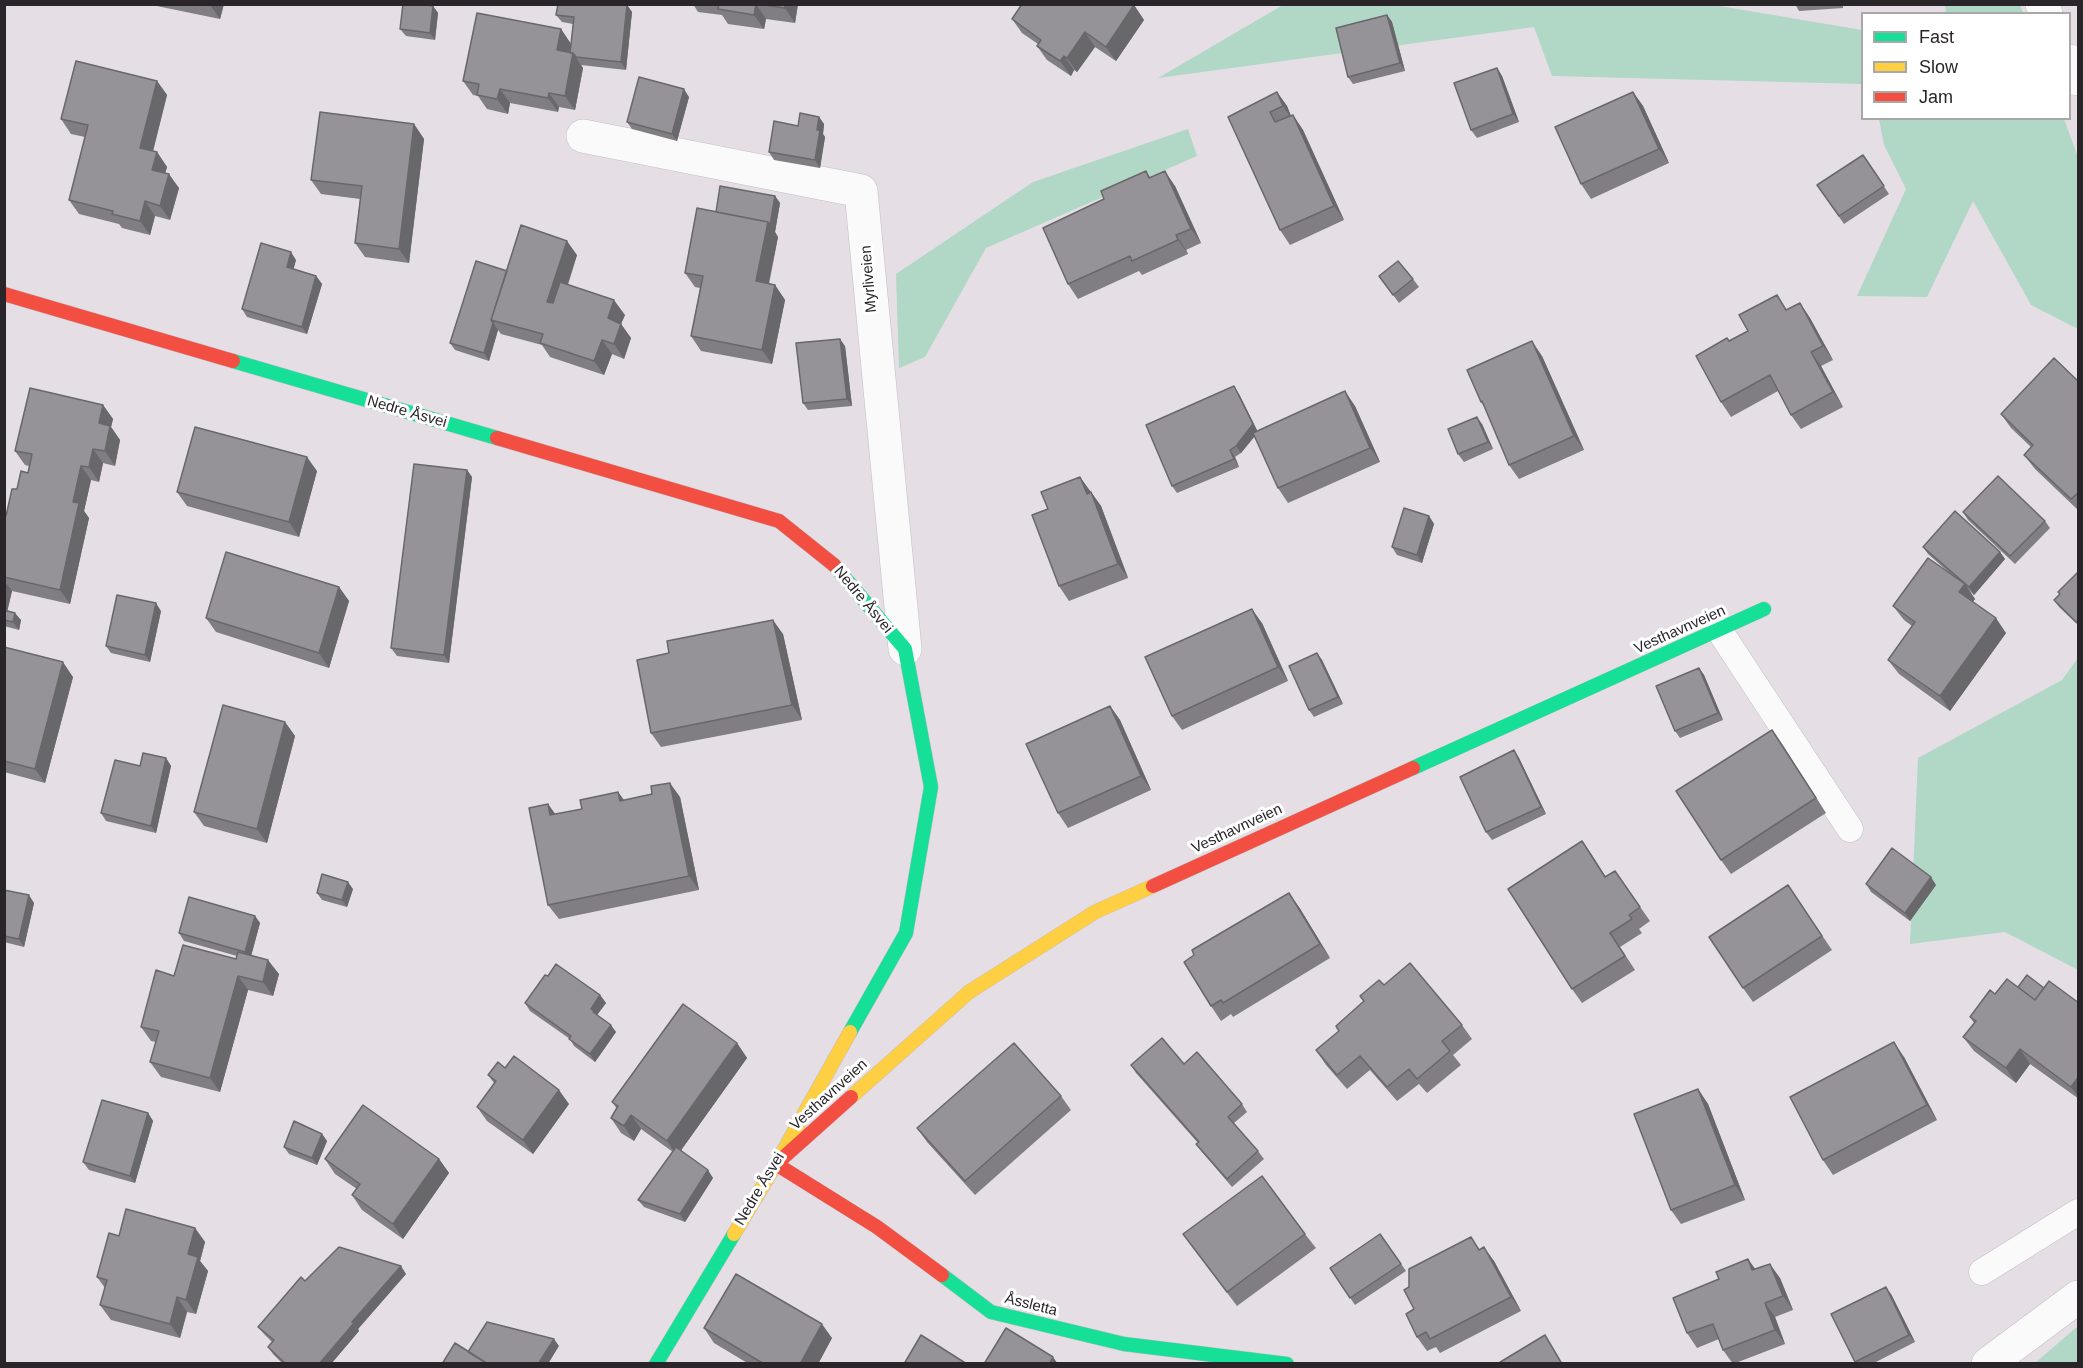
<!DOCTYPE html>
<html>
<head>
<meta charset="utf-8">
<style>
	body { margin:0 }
	#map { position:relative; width:2083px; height:1368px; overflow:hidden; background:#e5dfe5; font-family:Arial,sans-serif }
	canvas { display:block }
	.frame { position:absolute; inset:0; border:6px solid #292529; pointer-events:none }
	.legend { position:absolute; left:1861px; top:12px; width:210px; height:108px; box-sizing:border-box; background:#fff; border:2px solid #a9a8a9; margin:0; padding:8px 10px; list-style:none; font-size:18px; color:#292529 }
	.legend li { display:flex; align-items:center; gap:12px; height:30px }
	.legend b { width:30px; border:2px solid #a9a8a9 }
</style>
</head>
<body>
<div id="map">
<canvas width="2083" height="1368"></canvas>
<div class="frame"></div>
<ul class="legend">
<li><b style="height:8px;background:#16e098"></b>Fast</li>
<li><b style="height:8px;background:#ffcf43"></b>Slow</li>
<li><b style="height:8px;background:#f24e42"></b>Jam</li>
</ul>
</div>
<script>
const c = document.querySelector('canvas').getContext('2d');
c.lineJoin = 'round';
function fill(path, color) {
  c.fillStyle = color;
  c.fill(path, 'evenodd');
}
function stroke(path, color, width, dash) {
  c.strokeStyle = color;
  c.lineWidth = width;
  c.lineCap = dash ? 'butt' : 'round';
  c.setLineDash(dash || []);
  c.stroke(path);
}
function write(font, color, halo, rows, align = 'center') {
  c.font = font + ' Arial,sans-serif';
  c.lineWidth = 6;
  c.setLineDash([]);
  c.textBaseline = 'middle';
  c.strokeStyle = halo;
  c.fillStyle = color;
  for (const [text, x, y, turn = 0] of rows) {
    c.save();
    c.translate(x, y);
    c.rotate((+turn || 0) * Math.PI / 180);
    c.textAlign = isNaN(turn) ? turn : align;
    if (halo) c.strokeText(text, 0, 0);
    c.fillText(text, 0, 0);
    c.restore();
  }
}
fill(new Path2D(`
	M1283,5H1714L1862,30V84L1552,76L1534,27L1158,78Z
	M1945,5H2020L2023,13H1946Z
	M1879,119H2064L2078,157V329L2031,305L1973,201L1927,297L1857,296L1906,189L1884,145Z
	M1188,129L1197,156L986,248L925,357L899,368L896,274L1033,182Z
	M2078,658V970L2005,932L1910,944L1918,758L2062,680Z
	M2078,1326V1363H2035Z`), '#b1d7c7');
const lane = new Path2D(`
	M1719,630L1850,829
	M1982,1272L2078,1212`);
const street = new Path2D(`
	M2042,4L2046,14
	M2070,61L2078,79
	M583,136L861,191L905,649
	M1988,1364L2078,1297`);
const fast = new Path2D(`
	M233,361L497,438
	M834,565L905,649L931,787L906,933L850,1032
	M1413,768L1764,609
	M942,1275L991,1312L1124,1344L1287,1364
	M656,1364L734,1234`);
const slow = new Path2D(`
	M851,1097L969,992L1095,912L1153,886
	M734,1234L776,1164L850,1032`);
const jam = new Path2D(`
	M4,294L233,361
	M497,438L779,521L834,565
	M1153,886L1413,768
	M851,1097L776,1164L877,1227L942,1275`);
stroke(lane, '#c2bdc2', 27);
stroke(street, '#c2bdc2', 34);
stroke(fast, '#c2bdc2', 15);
stroke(slow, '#c2bdc2', 15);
stroke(jam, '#c2bdc2', 15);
stroke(lane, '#fbfafb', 26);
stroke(street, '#fbfafb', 33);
stroke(fast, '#16e098', 14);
stroke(slow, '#ffcf43', 14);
stroke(jam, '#f24e42', 14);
fill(new Path2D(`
	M147,4H224L220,19Z
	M693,4H798L795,23L766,19L764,29L728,24L722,15L698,12Z
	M1795,4H1843V8L1799,11Z
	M627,5L632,12L626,70L581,65L583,68L575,110L559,107L558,112L510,103L508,114L487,109L478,96L473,95L463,81L561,29L571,44L573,24L562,22L556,15Z
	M1134,5L1144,20L1116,61L1095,47L1077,72L1074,70L1071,76L1047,60L1037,46L1038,44L1022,33L1012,19Z
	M433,6L438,13L435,40L406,36L400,29Z
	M1387,15L1392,22L1405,71L1353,84L1348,77Z
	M1497,68L1502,76L1519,122L1477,138L1471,130Z
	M157,81L167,95L153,151L157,152L167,167L165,173L179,188L170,220L155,216L150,235L122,228L119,224L79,214L69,200L85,137L71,134L61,119Z
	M1277,92L1287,106L1291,116L1293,115L1303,130L1344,220L1290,245L1280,230L1228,117Z
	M1633,92L1643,106L1669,163L1591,199L1581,184Z
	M689,97L677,141L632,129L627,122Z
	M819,117L824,124L823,134L825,137L820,168L774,160L769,152L798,126Z
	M414,124L424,139L409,263L365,257L355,243L360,199L321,194L311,180Z
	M1863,155L1889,194L1844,224L1817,185Z
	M1146,171L1150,177L1175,186L1201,243L1186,250L1188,254L1142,275L1139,271L1078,299L1068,284L1104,199Z
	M775,196L780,203L775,232L778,237L769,284L775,285L785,300L772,364L701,351L691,336L700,288L695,287L685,273L716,212Z
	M577,255L568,285L625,315L621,324L631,338L624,359L612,354L604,375L550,357L542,345L501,334L498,330L489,361L455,350L450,343L507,271Z
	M296,260L293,269L316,276L322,284L307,334L247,317L242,309Z
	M1379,276L1413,279L1419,287L1399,303Z
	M1800,303L1810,318L1833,360L1821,366L1843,407L1801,429L1791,415L1778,391L1731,417L1721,402L1729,341Z
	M845,346L852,406L808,410L803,403Z
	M1542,356L1584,450L1519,479L1509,465L1486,409L1481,402Z
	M2079,382V511L2035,469L2024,455L2031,447L2011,428L2001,414Z
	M1239,394L1257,431L1355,406L1380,462L1288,503L1278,488L1255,436L1241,453L1235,457L1239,467L1177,493L1172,486Z
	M103,405L113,419L111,427L120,440L115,466L103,463L99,482L91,480L84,511L89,518L70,604L12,591L7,611L21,620L19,630L4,626V515L6,516L17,489L28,473L29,466L25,465L15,451Z
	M1482,424L1493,449L1464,462L1458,454Z
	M467,470L472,477L449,663L397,656L391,648Z
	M317,471L299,537L187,506L177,492Z
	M1080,477L1101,506L1128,578L1069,601L1059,586Z
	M1963,512L2045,521L2050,528L2015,564L1968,520Z
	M1429,516L1434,524L1422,563L1397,555L1392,547Z
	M1923,547L2000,552L2005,559L1974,595L1968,589L1975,599L1973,602L2006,633L1950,711L1899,674L1888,660L1912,626L1904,620L1893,606L1954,577L1928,554Z
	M2079,571V626L2059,607L2054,600L2060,594Z
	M339,587L349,601L329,668L216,632L206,618Z
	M161,611L150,662L111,653L106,646Z
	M1262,623L1288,681L1182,730L1172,716Z
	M783,634L802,720L661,747L651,733Z
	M4,647L73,677L45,783L4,772Z
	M1317,653L1322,660L1343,704L1314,717L1309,710Z
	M1699,668L1704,675L1723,720L1680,738L1675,731Z
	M1110,706L1120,720L1151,790L1068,828L1058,813Z
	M285,722L295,736L267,843L204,826L194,812Z
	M1772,730L1826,813L1731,874L1721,860Z
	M1514,750L1519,758L1546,814L1492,840L1486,832Z
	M166,758L171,766L156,833L106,821L101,813L140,766Z
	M618,792L624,800L652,794L680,797L699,890L559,919L548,905V804L555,814L582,809Z
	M1582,841L1606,877L1615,871L1650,921L1639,929L1642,933L1620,947L1635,970L1582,1003L1572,989Z
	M1866,884L1936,885L1910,921L1871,892Z
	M353,889L347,907L322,900L317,893Z
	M4,890L34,903L24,947L4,942Z
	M1798,900L1832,950L1753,1002L1743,988Z
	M1299,907L1330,958L1233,1017L1231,1014L1221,1021L1211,1006Z
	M255,916L260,923L251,956L279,974L273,996L248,990L220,1092L161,1077L150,1062L156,1042L151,1041L141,1027L236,959L237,956L184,941L179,933Z
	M1384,985L1462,1025L1472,1039L1453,1055L1461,1065L1427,1093L1419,1084L1397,1101L1370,1070L1347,1089L1326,1065L1316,1050L1339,1031L1364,1002L1360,996Z
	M2018,987L2044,988L2079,1003V1099L2030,1064L2016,1083L1974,1051L1963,1037L1974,1023L1970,1017L1995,994Z
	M600,995L606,1003L597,1015L616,1032L595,1062L574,1046L570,1039L530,1011L525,1003Z
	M737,1043L747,1058L681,1150L713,1178L685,1222L644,1207L638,1200L673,1152L641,1129L634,1141L621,1133L611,1118L617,1109L612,1102Z
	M1904,1057L1937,1120L1833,1175L1823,1160Z
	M1184,1064L1242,1104L1247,1112L1234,1123L1258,1151L1264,1159L1232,1187L1202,1152L1196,1144L1198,1143L1136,1073L1131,1065Z
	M505,1068L569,1104L533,1154L487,1121L477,1107L494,1083L488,1075Z
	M1698,1089L1708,1104L1745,1200L1681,1224L1671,1210Z
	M1061,1096L1071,1110L975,1195L927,1142L917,1128Z
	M148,1113L153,1121L135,1183L89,1170L83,1162Z
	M322,1134L327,1141L317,1165L289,1154L284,1147Z
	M325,1159H439L449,1173L403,1239L362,1210L352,1195L357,1189L335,1174Z
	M195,1228L205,1242L200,1261L208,1271L196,1314L187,1312L180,1338L111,1320L100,1305L105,1288L97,1277L119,1236Z
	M1183,1234H1305L1316,1248L1237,1306Z
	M1380,1234L1406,1271L1355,1305L1330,1268Z
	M1480,1250L1494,1261L1521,1311L1440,1353L1436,1347L1427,1351L1417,1337L1414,1309Z
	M1748,1259L1755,1269L1780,1278L1793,1310L1775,1317L1785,1344L1733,1364L1723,1350L1719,1339L1697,1348L1687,1333L1719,1279Z
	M406,1274L358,1329L359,1331L331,1364H283L273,1354L268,1347L272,1342L264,1334L258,1327L305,1281Z
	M1891,1294L1915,1342L1872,1364H1856L1831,1314Z
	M704,1328L832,1338L818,1364H749L714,1343Z`), '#807e82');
fill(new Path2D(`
	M224,4L220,19L210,5Z
	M756,4L766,19L764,29L754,15Z
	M785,4H798L795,23L785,8Z
	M627,5L632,12L626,70L621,62Z
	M1134,5L1144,20L1116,61L1106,47Z
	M433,6L438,13L435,40L430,33Z
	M1387,15L1392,22L1405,71L1400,63Z
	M561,29L571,44L567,64L557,50Z
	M1085,32L1095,47L1077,72L1067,58Z
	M573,53L583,68L575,110L565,96Z
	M1064,56L1074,70L1071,76L1060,61Z
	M1497,68L1502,76L1519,122L1513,114Z
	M157,81L167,95L150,163L140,148Z
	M500,89L510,103L508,114L497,99Z
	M684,89L689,97L677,141L672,134Z
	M1277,92L1287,106L1293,121L1283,106Z
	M1633,92L1643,106L1669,163L1659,149Z
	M549,93L559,107L558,112L548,98Z
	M1293,115L1303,130L1344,220L1334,206Z
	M819,117L824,124L823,134L825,137L820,168L815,160L817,130Z
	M414,124L424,139L409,263L399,249Z
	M157,152L167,167L162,184L152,170Z
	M1165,171L1175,186L1201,243L1191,229Z
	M169,174L179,188L170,220L160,206Z
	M775,196L780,203L775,232L778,237L766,296L756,281L768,222Z
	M145,201L155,216L150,235L140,221Z
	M1176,235L1186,250L1188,254L1178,240Z
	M567,241L577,255L557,316L547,302Z
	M291,252L296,260L292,275L287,267Z
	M316,276L322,284L307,334L302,327Z
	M775,285L785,300L772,364L762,350Z
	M614,300L625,315L621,324L631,338L624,359L614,344L608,318Z
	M1800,303L1810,318L1833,360L1823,346Z
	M493,323L498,330L489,361L484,353Z
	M840,339L845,346L852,406L847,399Z
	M602,340L612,354L604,375L594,361Z
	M1532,341L1542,356L1584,450L1574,436Z
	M1811,352L1821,366L1843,407L1833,392Z
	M1234,386L1239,394L1258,432L1241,453L1236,446Z
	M1345,391L1355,406L1380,462L1370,448Z
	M103,405L113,419L111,427L120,440L115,466L105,451L99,423Z
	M1477,417L1482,424L1493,449L1488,442Z
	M93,449L103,463L99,482L89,467Z
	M1230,450L1235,457L1239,467L1234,459Z
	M307,457L317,471L299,537L289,522Z
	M81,466L91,480L84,511L89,518L70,604L60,590L73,502Z
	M467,470L472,477L449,663L444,655Z
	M1080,477L1090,491L1094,501L1091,492L1101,506L1128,578L1118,564Z
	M1429,516L1434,524L1422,563L1417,555Z
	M2000,552L2005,559L1974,595L1969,587Z
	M6,583L12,591L6,617L4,615V591Z
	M1965,584L1975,599L1969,606L1959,592Z
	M339,587L349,601L329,668L319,653Z
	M156,603L161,611L150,662L145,655Z
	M1252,609L1262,623L1288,681L1278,667Z
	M15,613L21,620L19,630L13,622Z
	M1996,618L2006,633L1950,711L1940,696Z
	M773,620L783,634L802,720L792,705Z
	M1317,653L1322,660L1343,704L1338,697Z
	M63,662L73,677L45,783L35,769Z
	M1699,668L1704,675L1723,720L1718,713Z
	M1110,706L1120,720L1151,790L1141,776Z
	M285,722L295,736L267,843L257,829Z
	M1772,730L1782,744L1826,813L1816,798Z
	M1514,750L1519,758L1546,814L1541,807Z
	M166,758L171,766L156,833L151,826Z
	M670,783L680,797L699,890L689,876Z
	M618,792L628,806L620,801Z
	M548,804L558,818L550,815Z
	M1582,841L1592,855L1615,892L1605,877Z
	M1931,877L1936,885L1910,921L1905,913Z
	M348,882L353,889L347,907L342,900Z
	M1289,893L1299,907L1330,958L1320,944Z
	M29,895L34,903L24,947L19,939Z
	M255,916L260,923L250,960L245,952Z
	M268,960L279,974L273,996L263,982Z
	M238,976L248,990L220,1092L210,1078Z
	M600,995L606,1003L597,1015L598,1020L591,1009Z
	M611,1025L616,1032L595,1062L590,1054Z
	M1894,1042L1904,1057L1937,1120L1927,1105Z
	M737,1043L747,1058L677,1156L667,1141Z
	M2020,1049L2030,1064L2016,1083L2006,1068Z
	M2079,1076V1098L2071,1087Z
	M1698,1089L1708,1104L1745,1200L1735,1185Z
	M559,1090L569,1104L533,1154L523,1140Z
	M148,1113L153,1121L135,1183L130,1176Z
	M631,1115L641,1129L634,1141L624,1126Z
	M322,1134L327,1141L317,1165L312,1158Z
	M439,1159L449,1173L403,1239L393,1224Z
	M708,1170L713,1178L685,1222L680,1214Z
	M195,1228L205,1242L200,1261L208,1271L196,1314L186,1300L188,1254Z
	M1484,1247L1494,1261L1521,1311L1511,1297Z
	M1748,1259L1758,1273L1752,1270Z
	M1770,1264L1780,1278L1793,1310L1783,1296Z
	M401,1266L406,1274L358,1329L359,1331L331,1364H319L352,1322Z
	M1886,1287L1891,1294L1915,1342L1909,1335Z
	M177,1297L187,1312L180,1338L170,1324Z
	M1765,1303L1775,1317L1785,1344L1775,1330Z
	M822,1324L832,1338L818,1364H800Z
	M554,1339L559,1346L548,1364H538Z
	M1053,1357L1058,1364H1049Z`), '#68676a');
const building = new Path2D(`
	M403,4H422L433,6L430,33L400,29Z
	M558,4L627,5L621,62L576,57L573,53H570L574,17L556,15Z
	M719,4H756L754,15L718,9Z
	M758,4H785V8Z
	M1022,4H1133L1134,5L1106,47L1085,32L1067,58L1064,56L1060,61L1037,46L1041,40L1012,19Z
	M477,13L561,29L557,50L573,53L565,96L549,93L548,98L500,89L497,99L477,95L479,84L463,81Z
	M1387,15L1400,63L1348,77L1336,28Z
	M76,61L157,81L140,148L157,152L152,170L169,174L160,206L145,201L140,221L112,214L113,211L69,200L88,125L61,119Z
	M1497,68L1513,114L1471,130L1454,83Z
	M639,77L684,89L672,134L627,122Z
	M1277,92L1283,106L1270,112L1275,122L1293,115L1334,206L1280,230L1228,117Z
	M1633,92L1659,149L1581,184L1555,127Z
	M320,112L414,124L399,249L355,243L362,186L311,180Z
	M800,113L819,117L817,130H820L815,160L769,152L774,121L798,126Z
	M1863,155L1884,186L1839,216L1817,185Z
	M1146,171L1149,178L1165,171L1191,229L1176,235L1178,240L1132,261L1130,256L1068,284L1043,228L1104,199L1101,191Z
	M720,186L775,196L770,225L768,222L716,212Z
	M697,208L768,222L756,281L775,285L762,350L691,336L703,276L685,273Z
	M521,225L567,241L547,302L553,303L560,282L614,300L608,318L621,324L614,344L602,340L594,361L540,343L543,334L491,320Z
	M261,243L291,252L287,267L316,276L302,327L242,309Z
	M476,261L507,271L491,320L493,323L484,353L450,343Z
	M1398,261L1413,279L1393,295L1379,276Z
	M1777,295L1786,310L1800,303L1823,346L1811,352L1833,392L1791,415L1770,375L1721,402L1696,356L1727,338L1729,341L1748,331L1739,315Z
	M840,339L847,399L803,403L796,343Z
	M1532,341L1574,436L1509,465L1482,401L1481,402L1467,370Z
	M2054,358L2079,382V492L2071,499L2024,455L2033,445L2001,414Z
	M1234,386L1253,424L1236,446L1230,450L1234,459L1172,486L1146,425Z
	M30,388L103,405L99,423L110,426L105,451L93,449L89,467L81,466L73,502L79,503L60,590L4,577V515L6,516L12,489H17L21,471L28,473L32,454L15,451Z
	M1345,391L1370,448L1278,488L1253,433Z
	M1477,417L1488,442L1458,454L1448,429Z
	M195,427L307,457L289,522L177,492Z
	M414,464L467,470L444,655L391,648Z
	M1998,476L2045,521L2010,556L1963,512Z
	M1080,477L1087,494L1091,492L1118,564L1059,586L1032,515L1048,509L1041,492Z
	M1404,508L1429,516L1417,555L1392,547Z
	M1955,511L2000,552L1969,587L1923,547Z
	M226,552L339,587L319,653L206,618Z
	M1928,558L1965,584L1959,592L1996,618L1940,696L1888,660L1915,622L1893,606Z
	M2079,571V619L2076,622L2054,600L2060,594L2058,592Z
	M117,595L156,603L145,655L106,646Z
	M1252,609L1278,667L1172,716L1145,657Z
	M4,610L15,613L13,622L4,620Z
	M773,620L792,705L651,733L637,660L669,653L667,641Z
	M4,647L63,662L35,769L4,761Z
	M1317,653L1338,697L1309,710L1289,666Z
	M1699,668L1718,713L1675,731L1656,686Z
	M223,705L285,722L257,829L194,812Z
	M1110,706L1141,776L1058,813L1026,744Z
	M1772,730L1816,798L1721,860L1676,791Z
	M1514,750L1541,807L1486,832L1460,777Z
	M143,753L166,758L151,826L101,813L115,760L140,766Z
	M670,783L689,876L548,905L529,808L548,804L550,815L582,809L580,800L618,792L620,801L652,794L651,786Z
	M1582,841L1605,877L1615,871L1640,907L1629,915L1632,919L1610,933L1625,956L1572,989L1508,889Z
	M1892,848L1931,877L1905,913L1866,884Z
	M322,874L348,882L342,900L317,893Z
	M1788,885L1822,936L1743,988L1709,937Z
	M4,890L29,895L19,939L4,936Z
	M1289,893L1320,944L1223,1003L1221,1000L1211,1006L1184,962L1194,955L1192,950Z
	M189,897L255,916L245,952L179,933Z
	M183,945L236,959L238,952L268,960L263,982L238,976L210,1078L150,1062L159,1031L141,1027L156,970L174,976Z
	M1410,963L1462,1025L1442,1041L1450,1051L1417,1079L1409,1069L1387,1087L1360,1056L1337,1075L1316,1050L1339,1031L1336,1026L1364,1001L1360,996L1379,980L1384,985Z
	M556,964L600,995L591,1009L594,1011L593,1012L611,1025L590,1054L569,1039L571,1036L525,1003L545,975L548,976Z
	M2027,975L2044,988L2035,1000L2018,987Z
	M2007,979L2035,1000L2049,981L2079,1003V1076L2071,1087L2020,1049L2006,1068L1963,1037L1976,1021L1970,1017L1990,990L1995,994Z
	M683,1004L737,1043L667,1141L631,1115L624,1126L611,1118L618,1106L612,1102Z
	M1162,1038L1184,1064L1197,1052L1242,1104L1228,1117L1258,1151L1227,1179L1196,1144L1199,1142L1131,1065Z
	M1894,1042L1927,1105L1823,1160L1790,1097Z
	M1014,1043L1061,1096L965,1181L917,1128Z
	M514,1056L559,1090L523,1140L477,1107L496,1081L488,1075L498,1062L505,1068Z
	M1698,1089L1735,1185L1671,1210L1634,1114Z
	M102,1100L148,1113L130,1176L83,1162Z
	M363,1105L439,1159L393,1224L352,1195L360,1184L325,1159Z
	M294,1121L322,1134L312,1158L284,1147Z
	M676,1147L708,1170L680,1214L638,1200Z
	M1262,1176L1305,1234L1227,1292L1183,1234Z
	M126,1209L195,1228L188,1254L198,1257L186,1300L177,1297L170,1324L100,1305L107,1280L97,1277L109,1233L119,1236Z
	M1380,1234L1401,1264L1350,1298L1330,1268Z
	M1471,1237L1479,1250L1484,1247L1511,1297L1430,1339L1426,1332L1417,1337L1406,1314L1414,1309L1404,1290L1409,1287V1269Z
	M339,1247L401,1266L352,1322L354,1323L319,1364H286L268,1347L274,1340L258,1327L301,1277L305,1281Z
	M1748,1259L1752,1270L1770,1264L1783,1296L1765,1303L1775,1330L1723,1350L1713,1324L1687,1333L1673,1298L1719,1279L1716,1272Z
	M736,1274L822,1324L800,1364H764L704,1328Z
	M1886,1287L1909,1335L1855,1362L1831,1314Z
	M487,1322L554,1339L538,1364H488L468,1352Z
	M1006,1328L1053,1357L1049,1364H984Z
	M921,1335L967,1364H904Z
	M1545,1335L1562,1364H1497Z
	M455,1343L488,1364H442Z`);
fill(building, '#959397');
stroke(building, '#68676a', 1.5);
write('15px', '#292529', '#fff', [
	["Myrliveien",869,279,-95],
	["Nedre Åsvei",407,412,16],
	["Nedre Åsvei",863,600,50],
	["Vesthavnveien",1680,630,-24],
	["Vesthavnveien",1237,829,-25],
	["Vesthavnveien",829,1095,-42],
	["Nedre Åsvei",760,1189,-59],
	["Åssletta",1031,1305,14]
]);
</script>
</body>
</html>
